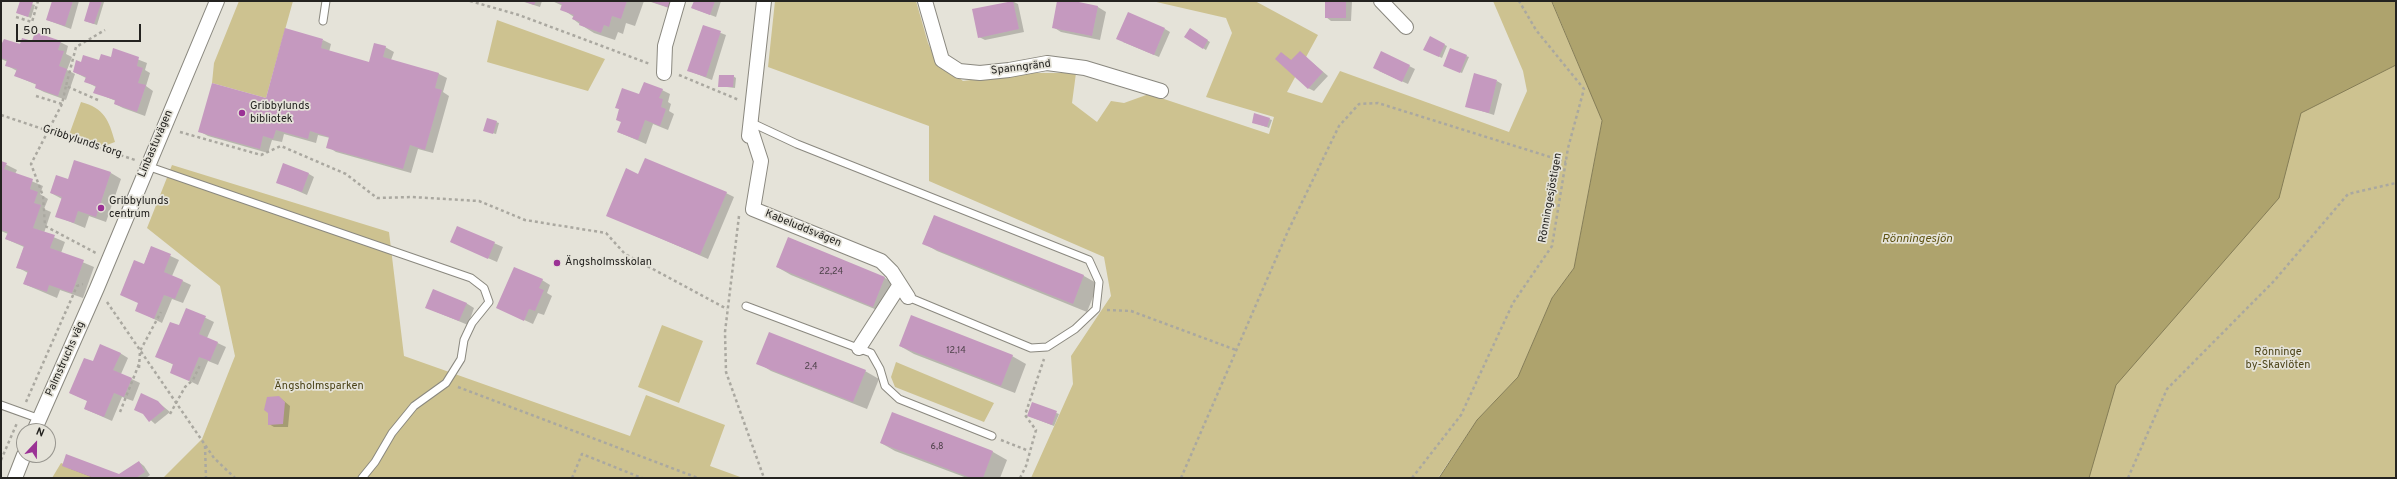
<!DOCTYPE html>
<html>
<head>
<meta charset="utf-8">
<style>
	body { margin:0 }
	#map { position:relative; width:2397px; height:479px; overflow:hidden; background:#e5e3d9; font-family:Overpass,sans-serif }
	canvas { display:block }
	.frame { position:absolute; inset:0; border:2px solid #242320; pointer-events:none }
	.north { position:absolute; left:16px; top:423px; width:40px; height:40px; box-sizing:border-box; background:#e5e3d9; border:1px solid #98968f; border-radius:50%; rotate:22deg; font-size:11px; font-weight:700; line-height:16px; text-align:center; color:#242320 }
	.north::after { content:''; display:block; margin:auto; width:14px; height:18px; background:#9b3295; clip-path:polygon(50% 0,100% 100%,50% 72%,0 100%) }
	.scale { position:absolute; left:16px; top:24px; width:125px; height:18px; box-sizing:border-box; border:2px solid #242320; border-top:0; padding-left:5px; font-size:12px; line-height:14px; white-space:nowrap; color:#242320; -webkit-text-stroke:3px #e5e3d9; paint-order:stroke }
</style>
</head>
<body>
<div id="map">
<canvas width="2397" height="479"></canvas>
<div class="frame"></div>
<div class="north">N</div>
<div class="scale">50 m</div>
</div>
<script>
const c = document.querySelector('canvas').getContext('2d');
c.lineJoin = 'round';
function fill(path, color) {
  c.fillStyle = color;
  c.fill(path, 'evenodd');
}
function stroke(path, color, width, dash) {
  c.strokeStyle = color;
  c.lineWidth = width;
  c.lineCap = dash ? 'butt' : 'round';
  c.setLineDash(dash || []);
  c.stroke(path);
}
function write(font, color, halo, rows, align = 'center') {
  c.font = font + ' Overpass,sans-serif';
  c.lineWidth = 3.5;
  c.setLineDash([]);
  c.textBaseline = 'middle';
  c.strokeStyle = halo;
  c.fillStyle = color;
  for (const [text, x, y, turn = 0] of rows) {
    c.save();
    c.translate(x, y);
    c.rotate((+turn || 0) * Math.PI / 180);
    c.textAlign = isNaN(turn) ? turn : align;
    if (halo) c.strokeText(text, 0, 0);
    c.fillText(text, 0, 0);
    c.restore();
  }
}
fill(new Path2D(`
	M239,1H293L266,98L212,83L214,63Z
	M775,1H916L928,43L936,60L963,81L1026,73H1076L1072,103L1097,122L1111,101L1124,103L1149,94L1269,134L1274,117L1206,97L1232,33L1226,18L1152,1H1255L1318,35L1287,92L1322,103L1340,71L1509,132L1527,91L1523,71L1493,1H1552L1602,121L1574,268L1552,298L1518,377L1477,420L1438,478H1031L1073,384L1071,356L1111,296L1104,257L929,181V126L768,67Z
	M2396,7V478H2072L2069,460L2262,149Z
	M497,20L605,59L588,91L487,62Z
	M81,102C104,108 109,120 115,142L104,146L69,135Z
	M172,165L389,232L404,356L630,436L646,395L725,425L710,466L743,478H163L202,439L235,356L220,286L147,228Z
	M662,325L703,341L679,403L638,387Z
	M896,362L994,403L984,422L895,387L891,377Z
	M61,463L101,478H52Z`), '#cdc290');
const water = new Path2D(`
	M1552,1H2396V65L2301,113L2279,198L2116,385L2089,478H1439L1477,420L1518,377L1552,298L1574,268L1602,121Z`);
fill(water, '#aea36d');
stroke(water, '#857d56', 1);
fill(new Path2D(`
	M21,1L35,5L31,18L18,13Z
	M53,1H79L71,29L47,20Z
	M91,1L104,2L97,25L85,21Z
	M521,1H542L540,7Z
	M552,1H644L635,26L626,23L623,34L618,32L615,40L594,33L581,25L573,19L574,17L562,9L563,6Z
	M648,1H678L675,10Z
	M695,1H721L716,17L692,8Z
	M1012,1L1018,4L1024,32L985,40L979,37Z
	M1058,1L1098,7L1106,12L1100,40L1061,32L1053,27Z
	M1326,1H1352L1351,21H1331L1326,17Z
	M703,26L726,35L712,80L689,71Z
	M1165,29L1170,32L1159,57L1123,42Z
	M1190,30L1210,42L1206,50L1185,37Z
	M1430,38L1447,46L1442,58L1427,51Z
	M323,40L331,44L329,52L370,63L385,47L394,52L391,60L439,74L447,78L443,92L449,96L433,153L418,149L411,173L336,152L328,147L330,138L318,135L316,143L284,134L282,142L272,140L268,153L208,136L199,131L267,99Z
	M32,42H60L68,46L66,54L72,57L67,70L75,74L66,100L44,92L36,88L37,85L16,76L17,71L6,65L8,62L1,59V46Z
	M114,50L147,63L145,70L150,73L146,86L153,91L145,116L123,108L115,104L116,101L94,92L96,87L85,81L86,78L74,72L81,63L111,58Z
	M1300,52L1328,76L1314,91L1308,88L1281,53L1292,61Z
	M1382,52L1415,69L1408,84L1379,71Z
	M1466,56L1469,57L1462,73L1447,67Z
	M733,76L736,78L735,88L719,86Z
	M1497,81L1502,84L1494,115L1466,106Z
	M662,90L670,94L668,102L671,104L669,111L674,114L668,130L653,124L646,144L618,132L622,122L620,110L616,107Z
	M488,119L499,123L496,134L486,131Z
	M1269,119L1272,120L1269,128L1255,123Z
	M1,162L17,170L15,174L43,186L40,194L48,199L44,209L51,212L44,233L65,242L61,253L94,267L83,298L60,290L57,298L24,284L28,273L17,267L24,247L6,239L8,234L1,231Z
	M111,173L121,179L106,222L89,216L85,228L56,216L62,199L51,193L69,180Z
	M309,174L314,177L307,195L277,182Z
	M639,175L726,193L734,197L708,259L607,215Z
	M934,216L1084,276L1098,284L1087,312L937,251L923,243Z
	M457,227L503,247L497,262L451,242Z
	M789,238L885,278L898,286L887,314L791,275L777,267Z
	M151,247L179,260L172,276L191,285L183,303L172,299L162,323L136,310L139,303L121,294L144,265Z
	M542,280L550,285L547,293L552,296L544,315L538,313L533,324L498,308Z
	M466,303L474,308L468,325L427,308Z
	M187,309L214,322L207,338L226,347L218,365L208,361L198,385L171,372L174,365L156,356L179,327Z
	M900,346L1012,356L1026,364L1015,393L914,354Z
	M120,353L128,358L121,374L140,383L133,401L122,397L112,421L85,409L88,401L70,393L94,363Z
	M758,363L865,371L879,379L867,409L771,371Z
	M279,397L290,406L288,427H274L269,424Z
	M158,402L170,412L155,424L144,414Z
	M1033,404L1059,414L1054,426L1031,417Z
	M893,414L993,452L1007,460L1000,478H967L895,451L881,443Z
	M139,462L144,466L150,475L146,478H94L68,468L119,475Z`), '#0003');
fill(new Path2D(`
	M20,1L33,2L28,17L16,13Z
	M52,1H73L65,26L46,20Z
	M90,1H102L94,24L84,21Z
	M523,1H536L534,5Z
	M554,1H627L621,19L612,16L609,27L604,25L601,33L579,25L580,22L572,19L574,15L560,10L562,4Z
	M649,1H672L670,8Z
	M694,1H715L710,15L691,8Z
	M1013,1L1019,29L978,38L972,9Z
	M1057,1H1074L1098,6L1092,36L1052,28Z
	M1325,1H1346V18H1325Z
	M1128,12L1165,28L1154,55L1116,39Z
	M703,25L721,31L706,77L687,71Z
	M285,28L323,39L321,48L369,62L374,43L386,46L383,57L439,73L435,88L442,90L425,150L410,145L403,169L326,148L329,137L310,131L308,139L276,130L273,139L263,136L260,149L198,132L212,83L266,98Z
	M1190,28L1208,40L1203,49L1184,37Z
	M35,32L61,41L58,50L64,51L59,66L67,69L58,96L35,88L36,84L14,76L17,69L5,66L7,60L1,58V45L4,39L20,44L22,38L32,41Z
	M1430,36L1445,44L1439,57L1423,50Z
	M113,48L139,57L137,66L143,68L138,83L146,85L137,112L114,104L115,100L93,93L96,86L84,82L86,77L73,72L76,60L81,62L83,55L99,60L101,54L111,57Z
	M1450,48L1467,55L1460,73L1443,66Z
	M1300,51L1323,72L1308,89L1275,59L1281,52L1291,60Z
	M1381,51L1410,65L1402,82L1373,68Z
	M1474,73L1497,80L1489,113L1465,107Z
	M719,75H734L733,87H718Z
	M644,82L663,89L659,98L663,99L661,107L666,109L660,126L645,120L638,140L617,132L621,122L616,120L619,109L615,108L622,88L639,94Z
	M1254,113L1270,118L1267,127L1252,123Z
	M487,118L497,121L493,134L483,131Z
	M645,158L727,192L700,255L606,216L626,168L638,174Z
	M74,160L111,172L96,217L78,211L74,223L55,217L62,197L50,193L56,175L68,179Z
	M1,161L7,163L4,169L33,179L30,189L38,192L34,203L41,205L33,228L55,235L50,248L84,260L72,293L49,285L47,292L23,284L28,271L16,268L24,246L5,239L8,232L1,230Z
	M283,163L309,173L302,192L276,183Z
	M934,215L1084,275L1073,304L922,244Z
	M457,226L495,242L488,259L450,242Z
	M788,237L885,277L873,307L776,267Z
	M151,246L171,254L164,272L183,280L175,299L164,295L154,319L135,311L138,303L120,295L134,260L144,264Z
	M514,267L543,279L539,288L544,290L535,311L529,309L524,321L496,308Z
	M433,289L467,303L459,321L425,308Z
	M186,308L206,316L199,334L218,342L210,361L199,357L189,381L170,373L173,364L155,357L170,322L179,325Z
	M911,315L1013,355L1001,386L899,346Z
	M769,332L866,370L853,402L756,364Z
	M100,344L121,353L113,370L132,378L124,397L114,393L104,417L84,409L87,401L69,393L84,358L93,361Z
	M141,393L158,401L165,409L149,422L143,414L134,410Z
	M279,396L285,402L283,424L268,425V413L264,410L267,397Z
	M1032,402L1057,411L1052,425L1027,416Z
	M892,412L993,451L983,478H971L880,443Z
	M66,454L119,474L139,461L145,472L136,478H94L62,466Z`), '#c599bf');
const lane = new Path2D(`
	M323,21L326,1
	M750,122L797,144L1089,260L1099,282L1096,309L1075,329L1047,347L1031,348L908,297
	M147,166L471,278L484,288L489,302L472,323L464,340L461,359L446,383L414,406L392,433L375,462L362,478
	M746,306L871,353L880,369L885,386L899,399L992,436
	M1,405L40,419`);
const street = new Path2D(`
	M925,1L942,60L959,71L980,73L1009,70L1047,63L1085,68L1161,91
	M1381,1L1406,27
	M664,73L665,46L678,1
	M750,127L761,161L753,209L881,261L892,272L908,297
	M749,136L764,1
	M859,348L899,286
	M34,431L97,288L217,1
	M15,478L24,455`);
stroke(lane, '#8a887f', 9);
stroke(street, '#8a887f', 16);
stroke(new Path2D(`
	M470,1L519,15L650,64
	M16,17L32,22L38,1
	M679,75L739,100
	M36,96L62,104L66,86
	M98,100L66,86L76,47L105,30
	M62,104L31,164L43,196L45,226L96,253
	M1,115L135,160
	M180,132L261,155L281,146L346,174L377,198L412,197L479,201L525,220L606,233L625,254L727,309
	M739,216L725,332L726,372L764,478
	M107,302L214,458L235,478
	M1107,310L1131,311L1236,350
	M139,368L140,351L161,312
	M458,387L698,478
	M26,402L77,286L83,284
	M120,412L139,364
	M170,414L185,387L193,380L200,365
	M1001,440L1029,451
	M205,446L206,478
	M1,460L17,423
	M572,478L582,454L642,478
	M1020,478L1026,466L1036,430L1025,415L1044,359
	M1181,478L1288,231L1339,126L1359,104L1378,103L1566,162
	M1412,478L1461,415L1513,303L1552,246L1568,148L1584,89L1536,30L1519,1
	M2128,478L2167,389L2274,281L2348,194L2396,183`), '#aaa8a0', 2.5, [3, 3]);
stroke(lane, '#fff', 7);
stroke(street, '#fff', 14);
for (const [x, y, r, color] of [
	[242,113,4,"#9b3295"],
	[101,208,4,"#9b3295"],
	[557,263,4,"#9b3295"]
]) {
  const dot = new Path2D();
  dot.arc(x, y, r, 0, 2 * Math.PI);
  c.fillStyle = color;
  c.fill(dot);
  stroke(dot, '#e5e3d9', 1.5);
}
write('9px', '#4c4048', null, [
	["22,24",831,272],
	["12,14",956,351],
	["2,4",811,367],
	["6,8",937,447]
]);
write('11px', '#242320', '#e5e3d9', [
	["Spanngränd",1021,68,-7],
	["Gribbylunds torg",82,142,18],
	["Linbastuvägen",156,144,-67],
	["Rönningesjöstigen",1551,198,-80],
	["Kabeluddsvägen",803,229,22],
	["Palmstruchs väg",66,359,-66]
]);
write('11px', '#242320', '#e5e3d9', [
	["Gribbylunds",250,107],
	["bibliotek",250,120],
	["Gribbylunds",109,202],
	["centrum",109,215],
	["Ängsholmsskolan",565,263]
], 'left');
write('11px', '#4c4419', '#e5e3d9', [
	["Rönninge",2278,353],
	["by-Skavlöten",2278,366],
	["Ängsholmsparken",319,387]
]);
write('italic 12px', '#5e5210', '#e5e3d9', [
	["Rönningesjön",1917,240]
]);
</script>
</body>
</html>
